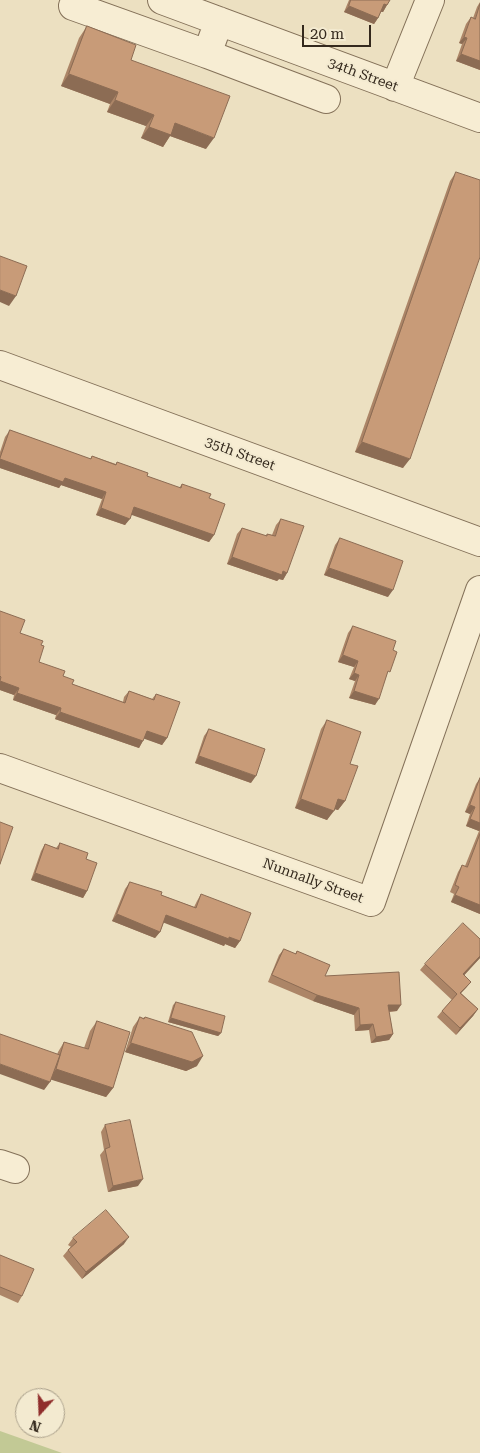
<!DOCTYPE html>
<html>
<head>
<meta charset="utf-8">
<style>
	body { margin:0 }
	#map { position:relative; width:480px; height:1453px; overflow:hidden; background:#ece0c1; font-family:"Roboto Serif",serif }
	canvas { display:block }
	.north { position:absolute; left:15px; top:1388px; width:50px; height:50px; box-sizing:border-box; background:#f3ead0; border:1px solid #a79d88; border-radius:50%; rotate:200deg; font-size:14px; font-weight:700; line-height:20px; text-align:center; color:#34291d }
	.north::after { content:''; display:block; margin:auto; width:18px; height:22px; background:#902e2c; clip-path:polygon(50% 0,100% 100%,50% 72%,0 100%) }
	.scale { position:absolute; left:302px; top:25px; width:69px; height:22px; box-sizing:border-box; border:2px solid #34291d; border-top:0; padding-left:6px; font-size:15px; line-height:18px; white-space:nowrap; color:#34291d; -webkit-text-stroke:4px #f3ead0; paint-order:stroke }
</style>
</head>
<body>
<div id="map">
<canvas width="480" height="1453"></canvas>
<div class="north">N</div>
<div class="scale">20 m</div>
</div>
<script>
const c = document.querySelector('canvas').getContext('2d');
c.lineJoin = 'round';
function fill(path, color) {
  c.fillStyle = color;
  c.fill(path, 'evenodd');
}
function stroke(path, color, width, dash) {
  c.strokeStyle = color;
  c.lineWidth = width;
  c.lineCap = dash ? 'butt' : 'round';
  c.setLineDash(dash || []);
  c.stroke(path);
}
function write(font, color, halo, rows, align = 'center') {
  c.font = font + ' "Roboto Serif",serif';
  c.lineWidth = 4;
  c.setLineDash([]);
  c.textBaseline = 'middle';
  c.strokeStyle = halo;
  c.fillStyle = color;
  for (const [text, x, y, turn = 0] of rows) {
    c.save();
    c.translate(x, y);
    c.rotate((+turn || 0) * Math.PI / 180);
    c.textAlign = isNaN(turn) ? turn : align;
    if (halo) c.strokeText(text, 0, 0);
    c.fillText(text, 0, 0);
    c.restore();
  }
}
fill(new Path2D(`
	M0,1431L62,1453H0Z`), '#c2c995');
const minor = new Path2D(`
	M162,0L480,118
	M73,6L207,54
	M219,21L207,54L326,99
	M395,87L430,0
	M0,365L480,542
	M0,768L371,902L480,590
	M0,1164L15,1169`);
stroke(minor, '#847159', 30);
stroke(minor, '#f7edd3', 28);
fill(new Path2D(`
	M349,0H390L387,5L383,12H381L378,18L374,24L344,12Z
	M480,2V70L456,61L462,44L459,43L466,24L471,17L473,18L477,7Z
	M87,26L131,60L206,149L170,136L163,147L141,138L146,126L107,112L110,104L61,86L79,38Z
	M456,172L403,468L355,452L450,181Z
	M10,430L90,459L92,456L116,464L117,462L147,476L179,488L182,484L209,498L214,535L209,542L131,514L125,525L96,515L102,499L61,485L59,488L0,468V452L5,437Z
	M281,519L287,573L283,580L279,579L277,581L227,564L237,534L242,528L266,536L267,534L272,535L276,525Z
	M340,538L388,597L324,575L335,545Z
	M0,611L20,633L41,645L39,662L63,676L72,684L123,702L124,697L129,691L152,699L156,694L167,738L162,745L144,738L139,748L55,719L56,715L13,700L14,695L0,690Z
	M353,626L393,650L386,677L375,705L349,698L355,681L349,679L354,667L338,662L348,633Z
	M327,720L350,764L345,801L338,810L334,809L327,820L295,808L321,729Z
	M209,729L251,783L195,763L204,736Z
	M480,778V914L451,902L454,894L450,892L458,872L462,865L465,866L479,831L466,826L470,814L465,812L476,784Z
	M60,843L86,859L87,891L83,898L31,880L41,851L45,844L56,848Z
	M130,882L161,895L194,907L197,901L201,894L240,941L235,948L225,944L224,946L164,922L160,932L155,938L112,921L125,889Z
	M480,939V958L464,975L471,982L461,993L478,1009L473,1016L456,1035L437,1017L442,1011L452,1000L420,970L425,964Z
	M284,949L295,954L297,951L325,976L397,1011L389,1012L393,1034L389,1040L371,1043L369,1030L355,1031L354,1015L313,1001L268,982L279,955Z
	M176,1002L221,1033L218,1036L168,1022L173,1005Z
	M140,1017L143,1018L145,1017L197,1066L186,1071L125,1052L133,1027Z
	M97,1021L113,1088L106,1097L51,1079L44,1090L58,1052L64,1042L84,1048L90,1031Z
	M105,1125L138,1186L108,1192L100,1155L104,1150L101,1132Z
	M73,1238L124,1244L82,1279L63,1256L68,1250L71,1247L68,1245Z
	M0,1255L22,1296L18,1303L0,1295Z`), '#ac8567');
fill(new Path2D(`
	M384,4L387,5L383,12L379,11Z
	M349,6L378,18L374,24L344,12Z
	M464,37L467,38L462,44L459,43Z
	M461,54L480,61V70L456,61Z
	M69,74L118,92L110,104L61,86Z
	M115,100L154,115L146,126L107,112Z
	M175,123L214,138L206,149L170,136L163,147L141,138L149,127Z
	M0,290L16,296L9,306L0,302Z
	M362,442L410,459L403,468L355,452Z
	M0,459L65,478L106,492L102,499L61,485L59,488L0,468Z
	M134,507L214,535L209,542L129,514Z
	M101,508L130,519L125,525L96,515Z
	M232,557L287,573L283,580L279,579L277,581L227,564Z
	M329,568L393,590L388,597L324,575Z
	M343,655L358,661L354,667L338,662Z
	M354,673L359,675L355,681L349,679Z
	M0,681L19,688L14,695L0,690Z
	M354,691L379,699L375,705L349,698Z
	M17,693L61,708L56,715L13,700Z
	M60,712L143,741L139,748L55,719Z
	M147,731L167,738L162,745L142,738Z
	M199,756L256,776L251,783L195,763Z
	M301,799L334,811L327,820L295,808Z
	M338,799L345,801L338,810L331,808Z
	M470,805L475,807L470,814L465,812Z
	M470,819L480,823V830L479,831L466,826Z
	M35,873L87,891L83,898L31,880Z
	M455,895L480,905V914L451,902Z
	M117,914L160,932L155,938L112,921Z
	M166,915L229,937L240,941L235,948L225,944L224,946L162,922Z
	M480,956V958L459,981L463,974Z
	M471,982L466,988L455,999L460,993Z
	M317,995L359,1008L354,1015L313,1001Z
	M388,1005H401L397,1011L384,1012Z
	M478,1009L473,1016L456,1035L460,1028Z
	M171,1018L221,1033L218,1036L168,1022Z
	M373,1024L369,1030L355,1031L360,1025Z
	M393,1034L389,1040L371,1043L376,1037Z
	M131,1043L203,1056L197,1066L186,1071L125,1052Z
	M0,1064L50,1082L44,1090L0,1074Z
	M56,1069L113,1088L106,1097L49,1079Z
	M143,1179L138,1186L108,1192L113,1186Z
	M129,1237L124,1244L82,1279L86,1272Z`), '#8c6c54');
const building = new Path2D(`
	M351,0H390L387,5L384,4L378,18L349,6Z
	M480,4V61L461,54L467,38L464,37L471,17L475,19Z
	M87,26L136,45L131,60L230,96L214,138L175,123L171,135L149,127L154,115L115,100L118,92L69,74Z
	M456,172L480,180V257L410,459L362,442Z
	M0,256L27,266L16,296L0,290Z
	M10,430L91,459L92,456L116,465L117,462L148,473L147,476L181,488L182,484L211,494L209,498L225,504L214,535L134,507L130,519L101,508L106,492L65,478L63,482L0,459Z
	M281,519L304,526L287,573L283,571L282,575L232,557L242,528L267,536V534L275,536Z
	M340,538L403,561L393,590L329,568Z
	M0,611L25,620L20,633L43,641L41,645L44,646L39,662L65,671L63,676L74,680L72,684L125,703L129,691L154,700L156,694L180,702L167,738L147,731L143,741L60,712L61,708L17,693L19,688L0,681L1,677L0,676Z
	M353,626L396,641L393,650L397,652L390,672L388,671L379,699L354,691L359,675L354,673L358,661L343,655Z
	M327,720L361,732L350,764L358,766L345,801L338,799L334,811L301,799Z
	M209,729L265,749L256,776L199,756Z
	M480,778V823L470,819L475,807L470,805Z
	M0,822L13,827L0,864Z
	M480,834V905L455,895L459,887L455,885L462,865L467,867Z
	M60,843L88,853L86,859L97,863L87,891L35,873L45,844L58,849Z
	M130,882L162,892L161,895L196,908L201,894L251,913L240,941L229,937V939L166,915L160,932L117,914Z
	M463,923L480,939V956L463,974L471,982L460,993L478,1009L460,1028L442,1011L457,994L425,964Z
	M284,949L296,954L297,951L330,965L325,976L399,972L401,1005H388L393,1034L376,1037L373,1024L360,1025L359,1008L317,995L272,975Z
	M176,1002L225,1016L221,1033L171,1018Z
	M140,1017L144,1019L145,1017L192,1032L203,1056L192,1062L131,1043Z
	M97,1021L130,1032L113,1088L56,1069L64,1042L88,1049Z
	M0,1034L60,1055L50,1082L0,1064Z
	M130,1120L143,1179L113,1186L105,1149L110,1147L105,1125Z
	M106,1210L129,1237L86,1272L68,1250L77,1242L73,1238Z
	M0,1255L34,1269L22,1296L0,1287Z`);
fill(building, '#c89b78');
stroke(building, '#8c6c54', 1);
write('14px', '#34291d', '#f3ead0', [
	["34th Street",363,75,20],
	["35th Street",240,454,20],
	["Nunnally Street",313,881,20]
]);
</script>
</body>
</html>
